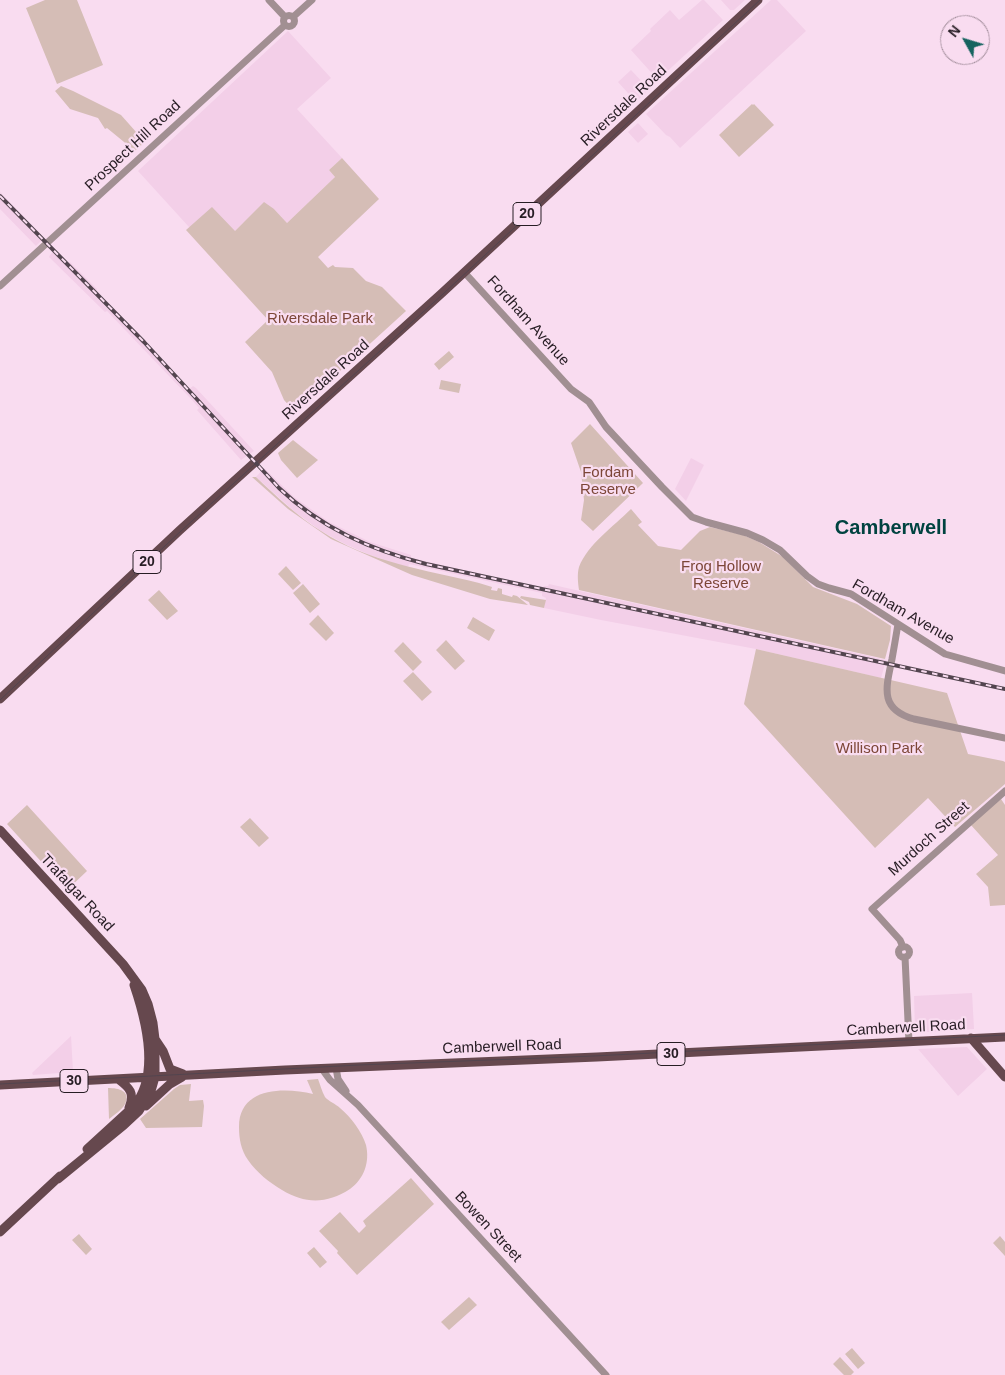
<!DOCTYPE html>
<html>
<head>
<meta charset="utf-8">
<style>
	body { margin:0 }
	#map { position:relative; width:1005px; height:1375px; overflow:hidden; background:#f9dcf0; font-family:Helvetica,sans-serif }
	canvas { display:block }
	.north { position:absolute; left:940px; top:15px; width:50px; height:50px; box-sizing:border-box; background:#f9dcf0; border:1px solid #a5909e; border-radius:50%; rotate:309deg; font-size:14px; font-weight:700; line-height:20px; text-align:center; color:#271d24 }
	.north::after { content:''; display:block; margin:auto; width:18px; height:22px; background:#15635f; clip-path:polygon(50% 0,100% 100%,50% 72%,0 100%) }
</style>
</head>
<body>
<div id="map">
<canvas width="1005" height="1375"></canvas>
<div class="north">N</div>
</div>
<script>
const c = document.querySelector('canvas').getContext('2d');
c.lineJoin = 'round';
function fill(path, color) {
  c.fillStyle = color;
  c.fill(path, 'evenodd');
}
function stroke(path, color, width, dash) {
  c.strokeStyle = color;
  c.lineWidth = width;
  c.lineCap = dash ? 'butt' : 'round';
  c.setLineDash(dash || []);
  c.stroke(path);
}
function write(font, color, halo, rows, align = 'center') {
  c.font = font + ' Helvetica,sans-serif';
  c.lineWidth = 4.5;
  c.setLineDash([]);
  c.textBaseline = 'middle';
  c.strokeStyle = halo;
  c.fillStyle = color;
  for (const [text, x, y, turn = 0] of rows) {
    c.save();
    c.translate(x, y);
    c.rotate((+turn || 0) * Math.PI / 180);
    c.textAlign = isNaN(turn) ? turn : align;
    if (halo) c.strokeText(text, 0, 0);
    c.fillText(text, 0, 0);
    c.restore();
  }
}
fill(new Path2D(`
	M702,0H704L723,20L661,77L657,79L631,50L651,31L650,29L670,10L679,20Z
	M721,0H745L734,10H730Z
	M771,0H777L806,31L680,148L670,137L666,135L646,114Z
	M288,31L331,78L297,109L342,158L329,170L335,177L287,223L274,209L243,223L234,232L189,227L138,171Z
	M631,70L649,89L636,102L618,82Z
	M638,123L648,134L638,143L628,132Z
	M0,192L44,238L36,246L0,209Z
	M55,250L69,263L70,262L97,289L96,291L189,389L193,386L196,388L254,451L241,460L197,410L199,408L192,400L107,311L105,312L49,257L50,255Z
	M691,458L704,465L686,501L675,489Z
	M264,468L294,497L329,522L370,542L411,555V558L543,588L544,586H548L549,584L886,660L881,678L756,649L601,620L544,608L546,598L542,596V593L409,564L408,567L400,565L370,555L345,544L321,531L295,512L256,477Z
	M972,993L974,1029L928,1032H918L915,1030L914,996Z
	M71,1036L73,1072L33,1075L32,1073Z
	M967,1047L987,1069L958,1096L918,1049Z`), '#f3cfe8');
fill(new Path2D(`
	M45,0H77L103,65L57,84L26,8Z
	M61,86L73,91L121,115L145,142L135,151L107,128L105,129L98,118L70,109L55,91Z
	M752,104L753,105L754,104L774,125L739,157L719,135Z
	M342,158L379,199L318,257L328,268L333,265L335,267L353,268L366,281L382,287L406,311L295,412L284,400L272,372L245,342L268,320L186,230L212,207L235,231L264,202L274,209L287,223L335,177L329,170Z
	M449,351L454,357L439,370L434,364Z
	M441,380L461,384L459,393L439,389Z
	M590,424L643,483L593,531L581,520L584,500L581,472L571,443Z
	M293,440L318,460L297,478L281,460L278,453Z
	M252,477H256C276,496 297,516 321,531C368,562 426,570 479,583L492,587L491,590L497,591L498,588L502,589V594L512,597L513,595L517,596L528,605L490,599L412,575L331,539L288,509Z
	M631,509L642,522L638,525L658,546L681,550L700,531L710,527L743,535L759,542L783,557L813,587L857,604L891,626L890,640L885,659L579,590C578,583 577,574 579,567C588,544 613,527 631,509Z
	M286,566L301,583L293,590L278,574Z
	M303,584L320,604L310,613L293,593Z
	M159,590L178,611L167,620L148,600Z
	M521,596L546,600L544,608L530,605L529,602L520,598Z
	M318,615L334,633L326,641L309,624Z
	M473,617L495,630L489,641L467,628Z
	M446,640L465,661L455,670L436,650Z
	M403,642L422,662L413,671L394,651Z
	M756,649L947,693L968,754L1003,761L1005,762V784L955,827L928,798L875,848L744,704Z
	M413,672L432,692L422,701L403,681Z
	M1001,799L1005,805V905L990,906L988,887L976,874L998,855L970,824Z
	M27,805L87,871L67,890L7,824Z
	M250,818L269,838L259,847L240,827Z
	M318,1079C320,1084 322,1092 325,1097C328,1101 336,1104 340,1108C351,1117 362,1132 366,1145C370,1162 364,1179 350,1189C327,1204 305,1204 282,1190C269,1182 257,1173 248,1160C241,1150 239,1139 239,1127C239,1087 284,1087 313,1094L307,1080Z
	M191,1084L189,1101L203,1100L204,1106L202,1127L146,1128L140,1119L174,1089L180,1085Z
	M108,1088C119,1088 131,1091 125,1104C122,1110 114,1115 109,1119Z
	M411,1178L434,1204L357,1275L337,1253L338,1251L319,1231L340,1212L359,1233L366,1226L363,1221Z
	M79,1234L92,1249L86,1255L72,1240Z
	M1000,1236L1005,1242V1256L993,1243Z
	M314,1247L327,1262L320,1268L307,1253Z
	M469,1297L477,1305L449,1330L441,1322Z
	M852,1348L865,1363L858,1369L845,1354Z
	M840,1357L854,1372L851,1375H844L833,1364Z`), '#d5bdb6');
stroke(new Path2D(`
	M269,0L285,17
	M283.5 21a5.5 5.5 0 1 1 11 0a5.5 5.5 0 1 1-11 0Z
	M293,17L312,0
	M464,272L571,389L589,402L606,427L662,487L692,517L706,522L747,533L763,540L780,550L807,576L818,584L829,588L851,594L945,654L1005,671
	M0,286L285,25
	M898,624C896,636 894,648 892,659C886,688 879,709 914,719L1005,738
	M898.5 952a5.5 5.5 0 1 1 11 0a5.5 5.5 0 1 1-11 0Z
	M903,947L900,940L872,909L1005,791
	M905,957L909,1042
	M336,1068L338,1079L346,1091
	M322,1069L330,1080L358,1105L606,1375`), '#a18f92', 7);
stroke(new Path2D(`
	M0,699L180,530L442,293L758,0
	M0,830L123,964L142,990L148,1004L153,1023L155,1039V1077L151,1091L147,1098L139,1111L124,1125L58,1179
	M971,1038L1005,1077
	M155,1039L163,1051L170,1069L183,1074
	M118,1079C130,1088 135,1093 129,1108
	M0,1085L285,1070L597,1057L1005,1037
	M146,1106L170,1084L182,1077
	M87,1149L134,1106C160,1075 146,1020 134,985
	M0,1232L60,1176`), '#66484e', 9);
stroke(new Path2D(`
	M0,700L181,531L443,294L760,0
	M0,1084L359,1065L593,1056L1005,1035`), '#53454f', 1);
const rail = new Path2D(`
	M0,196L144,342L279,488C321,528 371,550 426,564L1005,689`);
stroke(rail, '#53454f', 4);
stroke(rail, '#f9dcf0', 2, [5.5]);
for (const [x, y, w] of [
	[527,214,28],
	[147,562,28],
	[671,1054,28],
	[74,1081,28]
]) {
  const box = new Path2D();
  box.roundRect(x - w / 2, y - 11.5, w, 23, 4);
  c.fillStyle = '#f9dcf0';
  c.fill(box);
  stroke(box, '#271d24', 1);
}
write('bold 14px', '#271d24', null, [
	["20",527,214],
	["20",147,562],
	["30",671,1054],
	["30",74,1081]
]);
write('15px', '#271d24', '#f9dcf0', [
	["Riversdale Road",624,106,-43],
	["Prospect Hill Road",133,146,-43],
	["Fordham Avenue",528,321,48],
	["Riversdale Road",326,380,-42],
	["Fordham Avenue",903,612,30],
	["Murdoch Street",929,839,-42],
	["Trafalgar Road",77,893,47],
	["Camberwell Road",906,1028,-3],
	["Camberwell Road",502,1047,-2],
	["Bowen Street",488,1227,47]
]);
write('15px', '#7c4637', '#f9dcf0', [
	["Riversdale Park",320,319],
	["Fordam",608,473],
	["Reserve",608,490],
	["Frog Hollow",721,567],
	["Reserve",721,584],
	["Willison Park",879,749]
]);
write('bold 20px', '#004340', '#f9dcf0', [
	["Camberwell",891,528]
]);
</script>
</body>
</html>
